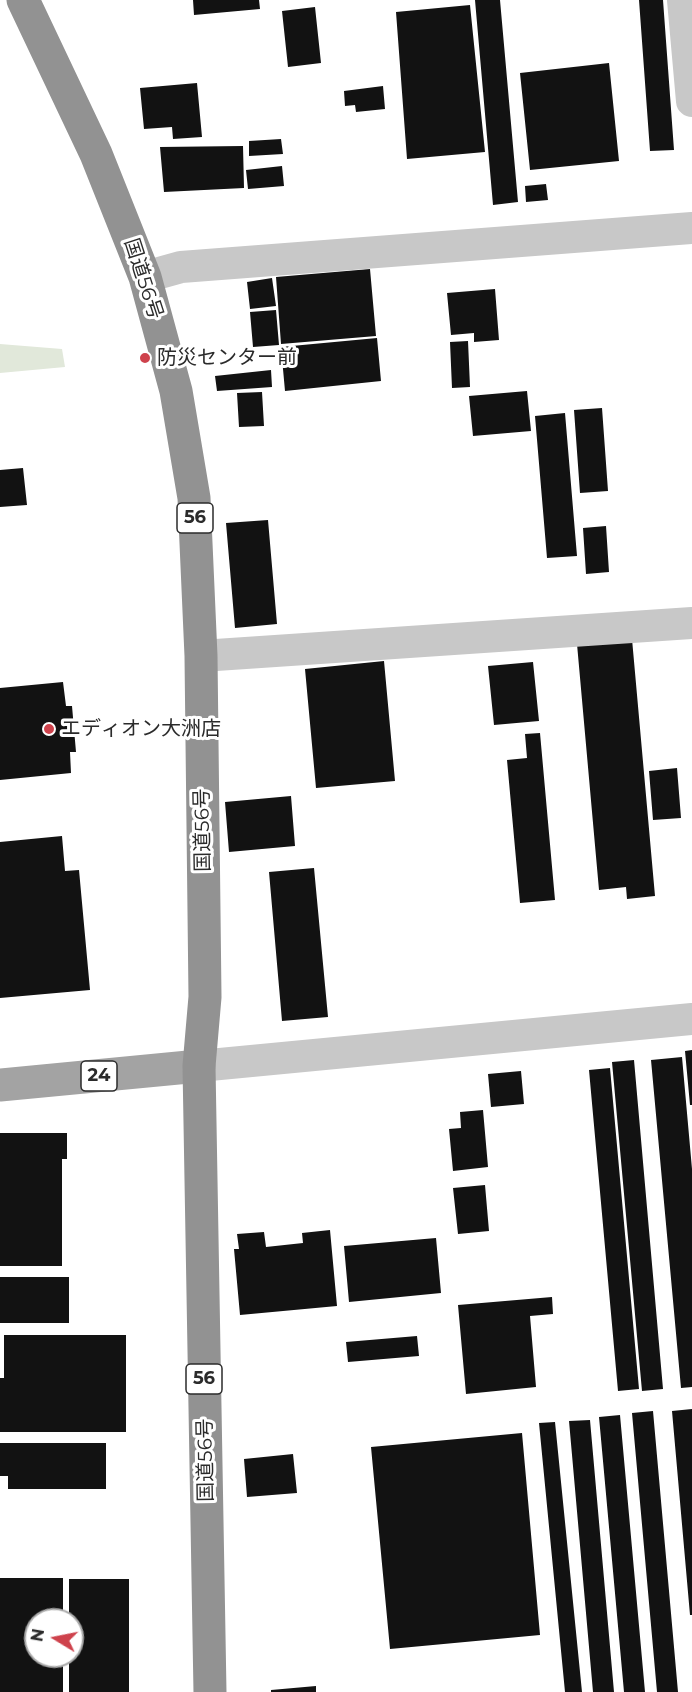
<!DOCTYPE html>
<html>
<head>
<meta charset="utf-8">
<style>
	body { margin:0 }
	#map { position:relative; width:692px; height:1692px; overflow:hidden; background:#fff; font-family:Montserrat,sans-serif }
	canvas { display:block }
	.north { position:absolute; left:24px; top:1608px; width:60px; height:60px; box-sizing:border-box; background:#fff; border:2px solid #aaa; border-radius:50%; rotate:280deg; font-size:16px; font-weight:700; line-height:24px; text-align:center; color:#2b2b2b }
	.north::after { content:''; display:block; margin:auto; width:21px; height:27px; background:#ce424c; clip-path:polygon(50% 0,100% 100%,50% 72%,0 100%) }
</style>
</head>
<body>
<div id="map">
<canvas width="692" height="1692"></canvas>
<div class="north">N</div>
</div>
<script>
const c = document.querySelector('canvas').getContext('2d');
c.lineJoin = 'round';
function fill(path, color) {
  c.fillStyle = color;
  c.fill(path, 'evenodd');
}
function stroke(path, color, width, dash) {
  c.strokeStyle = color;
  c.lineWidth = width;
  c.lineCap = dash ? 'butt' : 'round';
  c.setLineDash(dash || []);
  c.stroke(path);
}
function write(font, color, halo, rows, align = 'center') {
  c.font = font + ' Montserrat,"Noto Sans JP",sans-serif';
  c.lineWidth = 6;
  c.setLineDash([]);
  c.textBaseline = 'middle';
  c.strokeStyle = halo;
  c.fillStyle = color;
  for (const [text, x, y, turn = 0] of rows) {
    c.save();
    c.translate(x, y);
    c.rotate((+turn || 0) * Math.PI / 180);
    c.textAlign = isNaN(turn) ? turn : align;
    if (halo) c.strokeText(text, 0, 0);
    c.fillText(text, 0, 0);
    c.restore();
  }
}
fill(new Path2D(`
	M0,344L62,349L65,367L0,373Z`), '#e1e8da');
fill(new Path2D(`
	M193,0H259L260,9L194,15Z
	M475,0H500L518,202L493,205Z
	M639,0H663L674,150L650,151Z
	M470,5L485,152L407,159L396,12Z
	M315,7L321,63L288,67L282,11Z
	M609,63L619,161L530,170L520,73Z
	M197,83L202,137L173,139L172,127L144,129L140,88Z
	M383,86L385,109L356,112L355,105L345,106L344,91Z
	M281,139L283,154L249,156V141Z
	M243,146L244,188L164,192L160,147Z
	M282,166L284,186L248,189L246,170Z
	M546,184L548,200L526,202L525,186Z
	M370,269L376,336L281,344L276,277Z
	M272,278L276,306L250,309L247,282Z
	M495,289L499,340L474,342V333L451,335L447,293Z
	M276,310L279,345L253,347L250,312Z
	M377,338L381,381L285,391L281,347Z
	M468,341L470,387L452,388L450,342Z
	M271,370L272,387L217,391L215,376Z
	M527,391L531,431L473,436L469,396Z
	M262,392L264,426L239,427L237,393Z
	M602,408L608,491L580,493L574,410Z
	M565,413L577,556L547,558L535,416Z
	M23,468L27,505L0,507V470Z
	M268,520L277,624L235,628L226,523Z
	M606,526L609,572L586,574L583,528Z
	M632,639L655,896L627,899L626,887L599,890L577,644Z
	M384,661L395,781L316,788L305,669Z
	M533,662L539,721L494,725L488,666Z
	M63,682L66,706H72L76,752H70L71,773L0,780V688Z
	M540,733L555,900L520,903L507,760L527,758L525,734Z
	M677,768L681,818L653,820L649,771Z
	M291,796L295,846L229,852L225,802Z
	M62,836L65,871L79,870L90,990L0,998V842Z
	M314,868L328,1017L282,1021L269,872Z
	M692,1050V1105H690L685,1051Z
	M682,1057L692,1169V1387L681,1388L651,1060Z
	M634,1060L663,1389L642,1391L612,1062Z
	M610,1068L639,1389L618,1391L589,1070Z
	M521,1071L524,1104L491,1107L488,1074Z
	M483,1110L488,1167L453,1171L449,1129L461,1128L460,1112Z
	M0,1133H67V1159H62V1266H0Z
	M485,1185L489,1231L458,1234L453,1188Z
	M330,1230L337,1306L240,1315L234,1249H239L237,1234L264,1232L266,1247L303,1243L302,1233Z
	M436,1238L441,1293L349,1302L344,1246Z
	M0,1277H69V1323H0Z
	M552,1297L553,1314L530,1316L536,1387L466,1394L458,1305Z
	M4,1335H126V1432H0V1378H4Z
	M417,1336L419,1356L348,1362L346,1342Z
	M692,1409V1615H690L672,1411Z
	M653,1411L678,1692H657L632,1413Z
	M620,1415L645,1692H624L599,1417Z
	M590,1420L614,1692H593L569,1421Z
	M555,1422L582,1692H565L539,1423Z
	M522,1433L540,1635L390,1649L371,1447Z
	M0,1443H106V1489H8V1476H0Z
	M293,1454L297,1493L247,1497L244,1459Z
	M0,1578H63V1620H36V1656H63V1692H0Z
	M69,1579H129V1692H69V1656H72V1620H69Z
	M316,1686V1692H271V1690Z`), '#121212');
stroke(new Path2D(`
	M683,0L692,101
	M145,277L181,267L692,228
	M201,656L692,623
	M199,1066L692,1019`), '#c8c8c8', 32);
stroke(new Path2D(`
	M0,1085L199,1066`), '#a3a3a3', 33);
stroke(new Path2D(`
	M23,0L96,154L145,277L176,391L194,498L201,656L205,997L199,1066L210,1692`), '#929292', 33);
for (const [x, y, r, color] of [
	[145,358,6,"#ce424c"],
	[49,729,6,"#ce424c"]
]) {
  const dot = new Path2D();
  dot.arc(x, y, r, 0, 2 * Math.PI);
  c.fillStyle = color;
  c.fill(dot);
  stroke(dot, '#fff', 2);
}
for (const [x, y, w] of [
	[195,518,36],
	[99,1076,36],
	[204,1379,36]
]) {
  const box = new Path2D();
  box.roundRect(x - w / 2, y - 15, w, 30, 4.5);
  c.fillStyle = '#fff';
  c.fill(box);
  stroke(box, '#2b2b2b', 1.5);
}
write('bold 18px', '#2b2b2b', null, [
	["56",195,518],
	["24",99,1076],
	["56",204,1379]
]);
write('20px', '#2b2b2b', '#fff', [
	["国道56号",143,279,72],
	["国道56号",203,830,-91],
	["国道56号",206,1460,-91]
]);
write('20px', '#2b2b2b', '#fff', [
	["防災センター前",157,358],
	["エディオン大洲店",61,729]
], 'left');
</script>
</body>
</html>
